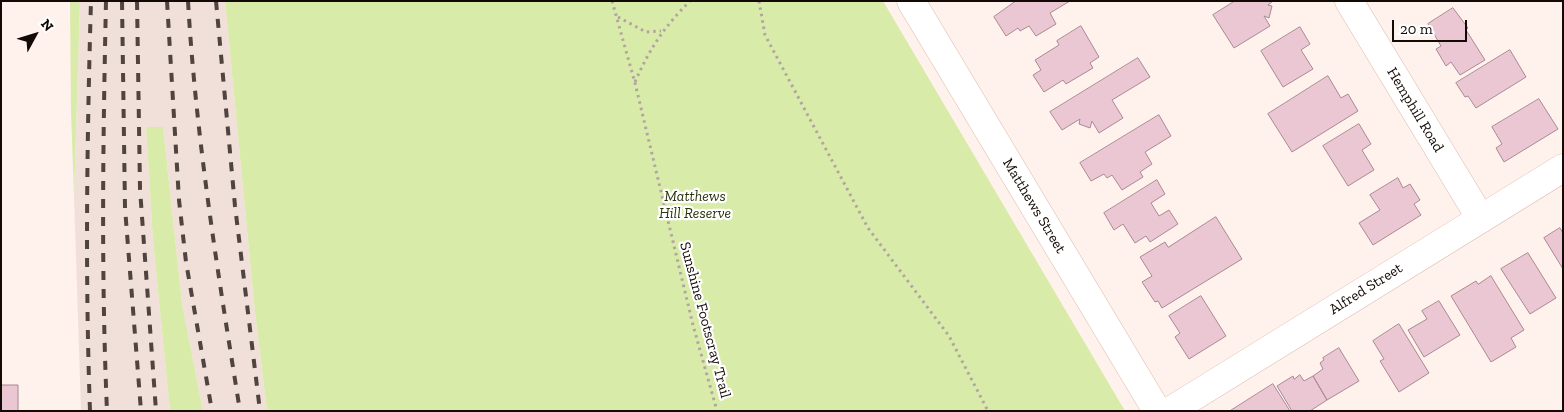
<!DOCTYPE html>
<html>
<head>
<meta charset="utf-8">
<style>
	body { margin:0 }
	#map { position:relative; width:1564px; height:412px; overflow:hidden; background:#fff1ec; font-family:"Zilla Slab",serif }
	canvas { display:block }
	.frame { position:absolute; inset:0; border:2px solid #130905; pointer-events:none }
	.north { position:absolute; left:10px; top:10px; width:50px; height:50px; -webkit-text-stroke:4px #fff; paint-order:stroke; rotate:51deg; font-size:14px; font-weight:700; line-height:20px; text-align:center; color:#130905 }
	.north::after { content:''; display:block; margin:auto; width:18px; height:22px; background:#130905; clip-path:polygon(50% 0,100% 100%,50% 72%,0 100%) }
	.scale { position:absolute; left:1392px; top:20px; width:75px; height:22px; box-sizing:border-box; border:2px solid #130905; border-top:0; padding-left:6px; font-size:15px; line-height:18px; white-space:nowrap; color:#130905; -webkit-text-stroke:4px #fff; paint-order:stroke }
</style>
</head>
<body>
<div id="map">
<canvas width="1564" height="412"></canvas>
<div class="frame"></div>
<div class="north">N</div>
<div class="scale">20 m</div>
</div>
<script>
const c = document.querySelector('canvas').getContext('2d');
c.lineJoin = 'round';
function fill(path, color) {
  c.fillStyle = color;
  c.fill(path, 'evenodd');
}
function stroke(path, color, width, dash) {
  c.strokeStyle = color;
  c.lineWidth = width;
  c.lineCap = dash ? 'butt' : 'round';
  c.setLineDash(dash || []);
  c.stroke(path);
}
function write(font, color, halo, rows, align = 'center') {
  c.font = font + ' "Zilla Slab",serif';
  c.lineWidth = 4.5;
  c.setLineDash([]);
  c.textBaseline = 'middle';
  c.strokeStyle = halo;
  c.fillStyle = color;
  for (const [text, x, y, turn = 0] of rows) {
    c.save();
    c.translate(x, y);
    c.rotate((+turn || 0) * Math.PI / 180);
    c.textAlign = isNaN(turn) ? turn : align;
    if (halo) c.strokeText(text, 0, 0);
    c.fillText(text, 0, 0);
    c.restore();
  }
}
fill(new Path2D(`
	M80,1H225L255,312L267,411H203L182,303L163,127H146L153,240L170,411H81L74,196Z`), '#f1e0d9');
fill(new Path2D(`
	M70,1H80L74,196L71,111Z
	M225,1H883L1125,411H267L255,312Z
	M146,127H163L182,303L203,411H170L153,240Z`), '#d9eba9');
const building = new Path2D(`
	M1016,1H1070L1050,13L1056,24L1036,36L1029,26L1020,31L1018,28L1006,36L994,17Z
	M1235,1H1273L1268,5L1272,6L1269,18L1264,16L1270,26L1234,48L1213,15Z
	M1453,8L1468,28L1466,30L1485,60L1460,75L1451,62L1446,66L1436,49L1441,46L1428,24Z
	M1081,26L1099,57L1090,63L1093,68L1066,84L1063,80L1044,92L1033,75L1041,70L1035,60L1059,45L1057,41Z
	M1300,27L1310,44L1301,50L1313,69L1283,87L1261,51Z
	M1510,50L1526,77L1476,108L1468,96L1465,97L1456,83Z
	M1138,58L1150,77L1112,100L1123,118L1099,133L1092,121L1090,128L1079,124L1080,119L1062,130L1050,112Z
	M1328,76L1341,98L1348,94L1358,111L1292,152L1268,114Z
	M1539,99L1558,129L1504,162L1496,148L1502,144L1492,127Z
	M1159,115L1171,136L1145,152L1152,164L1140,172L1143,177L1122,190L1112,175L1107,178L1104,174L1091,181L1080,163Z
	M1359,124L1371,144L1362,150L1374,170L1348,186L1323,146Z
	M1398,178L1403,188L1410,184L1420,200L1414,204L1421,215L1373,245L1359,223L1380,210L1370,195Z
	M1157,180L1165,194L1151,203L1159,216L1169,210L1178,224L1150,242L1146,236L1135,243L1123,224L1114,230L1104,213Z
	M1216,217L1242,259L1162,308L1158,301L1155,302L1142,282L1152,276L1140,257L1165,242L1168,247Z
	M1560,228L1563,233V269L1544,238Z
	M1528,253L1556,298L1530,314L1501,269Z
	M1491,276L1524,330L1511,338L1516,347L1491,362L1451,296L1476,281L1478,284Z
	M1201,296L1226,336L1189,359L1175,337L1180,333L1169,316Z
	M1439,301L1460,335L1424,357L1408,330L1427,319L1422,311Z
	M1399,324L1429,373L1399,392L1380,361L1384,359L1373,341Z
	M1339,348L1359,381L1327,400L1313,376L1323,369L1320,363L1324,360L1323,358Z
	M1300,375L1304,381L1313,376L1327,400L1310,411H1292L1277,386L1293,376L1294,379Z
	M1273,384L1290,411H1230Z
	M1,385H18V411H1Z`);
fill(building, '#eac7d2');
stroke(building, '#a98993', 1);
const minor = new Path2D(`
	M911,1L1157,411
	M1349,1L1481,219
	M1170,411L1563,168`);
stroke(minor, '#dcbbaf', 29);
stroke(new Path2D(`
	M612,1L635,83L693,325L717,411
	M759,1L765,35L868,228L949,336L988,411
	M618,17L646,32L661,31
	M635,82C650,48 664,27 690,1`), '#b2a5a1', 3, [2.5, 4]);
stroke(minor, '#fff', 28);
stroke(new Path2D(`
	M106,1C103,138 101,274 107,411
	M122,1L125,208L141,411
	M137,1L140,189L156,411
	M167,1L179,200L186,262L212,411
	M188,1C196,139 218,274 240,411
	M216,1L235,206L260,411
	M90,411C85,274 87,138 91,1`), '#4f4440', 4, [9, 9]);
write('15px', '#130905', '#fff', [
	["Hemphill Road",1415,110,59],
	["Matthews Street",1034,206,59],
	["Alfred Street",1366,289,-32],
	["Sunshine Footscray Trail",705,320,75]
]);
write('italic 15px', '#2b340b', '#fff', [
	["Matthews",695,197],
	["Hill Reserve",695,214]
]);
</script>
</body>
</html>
